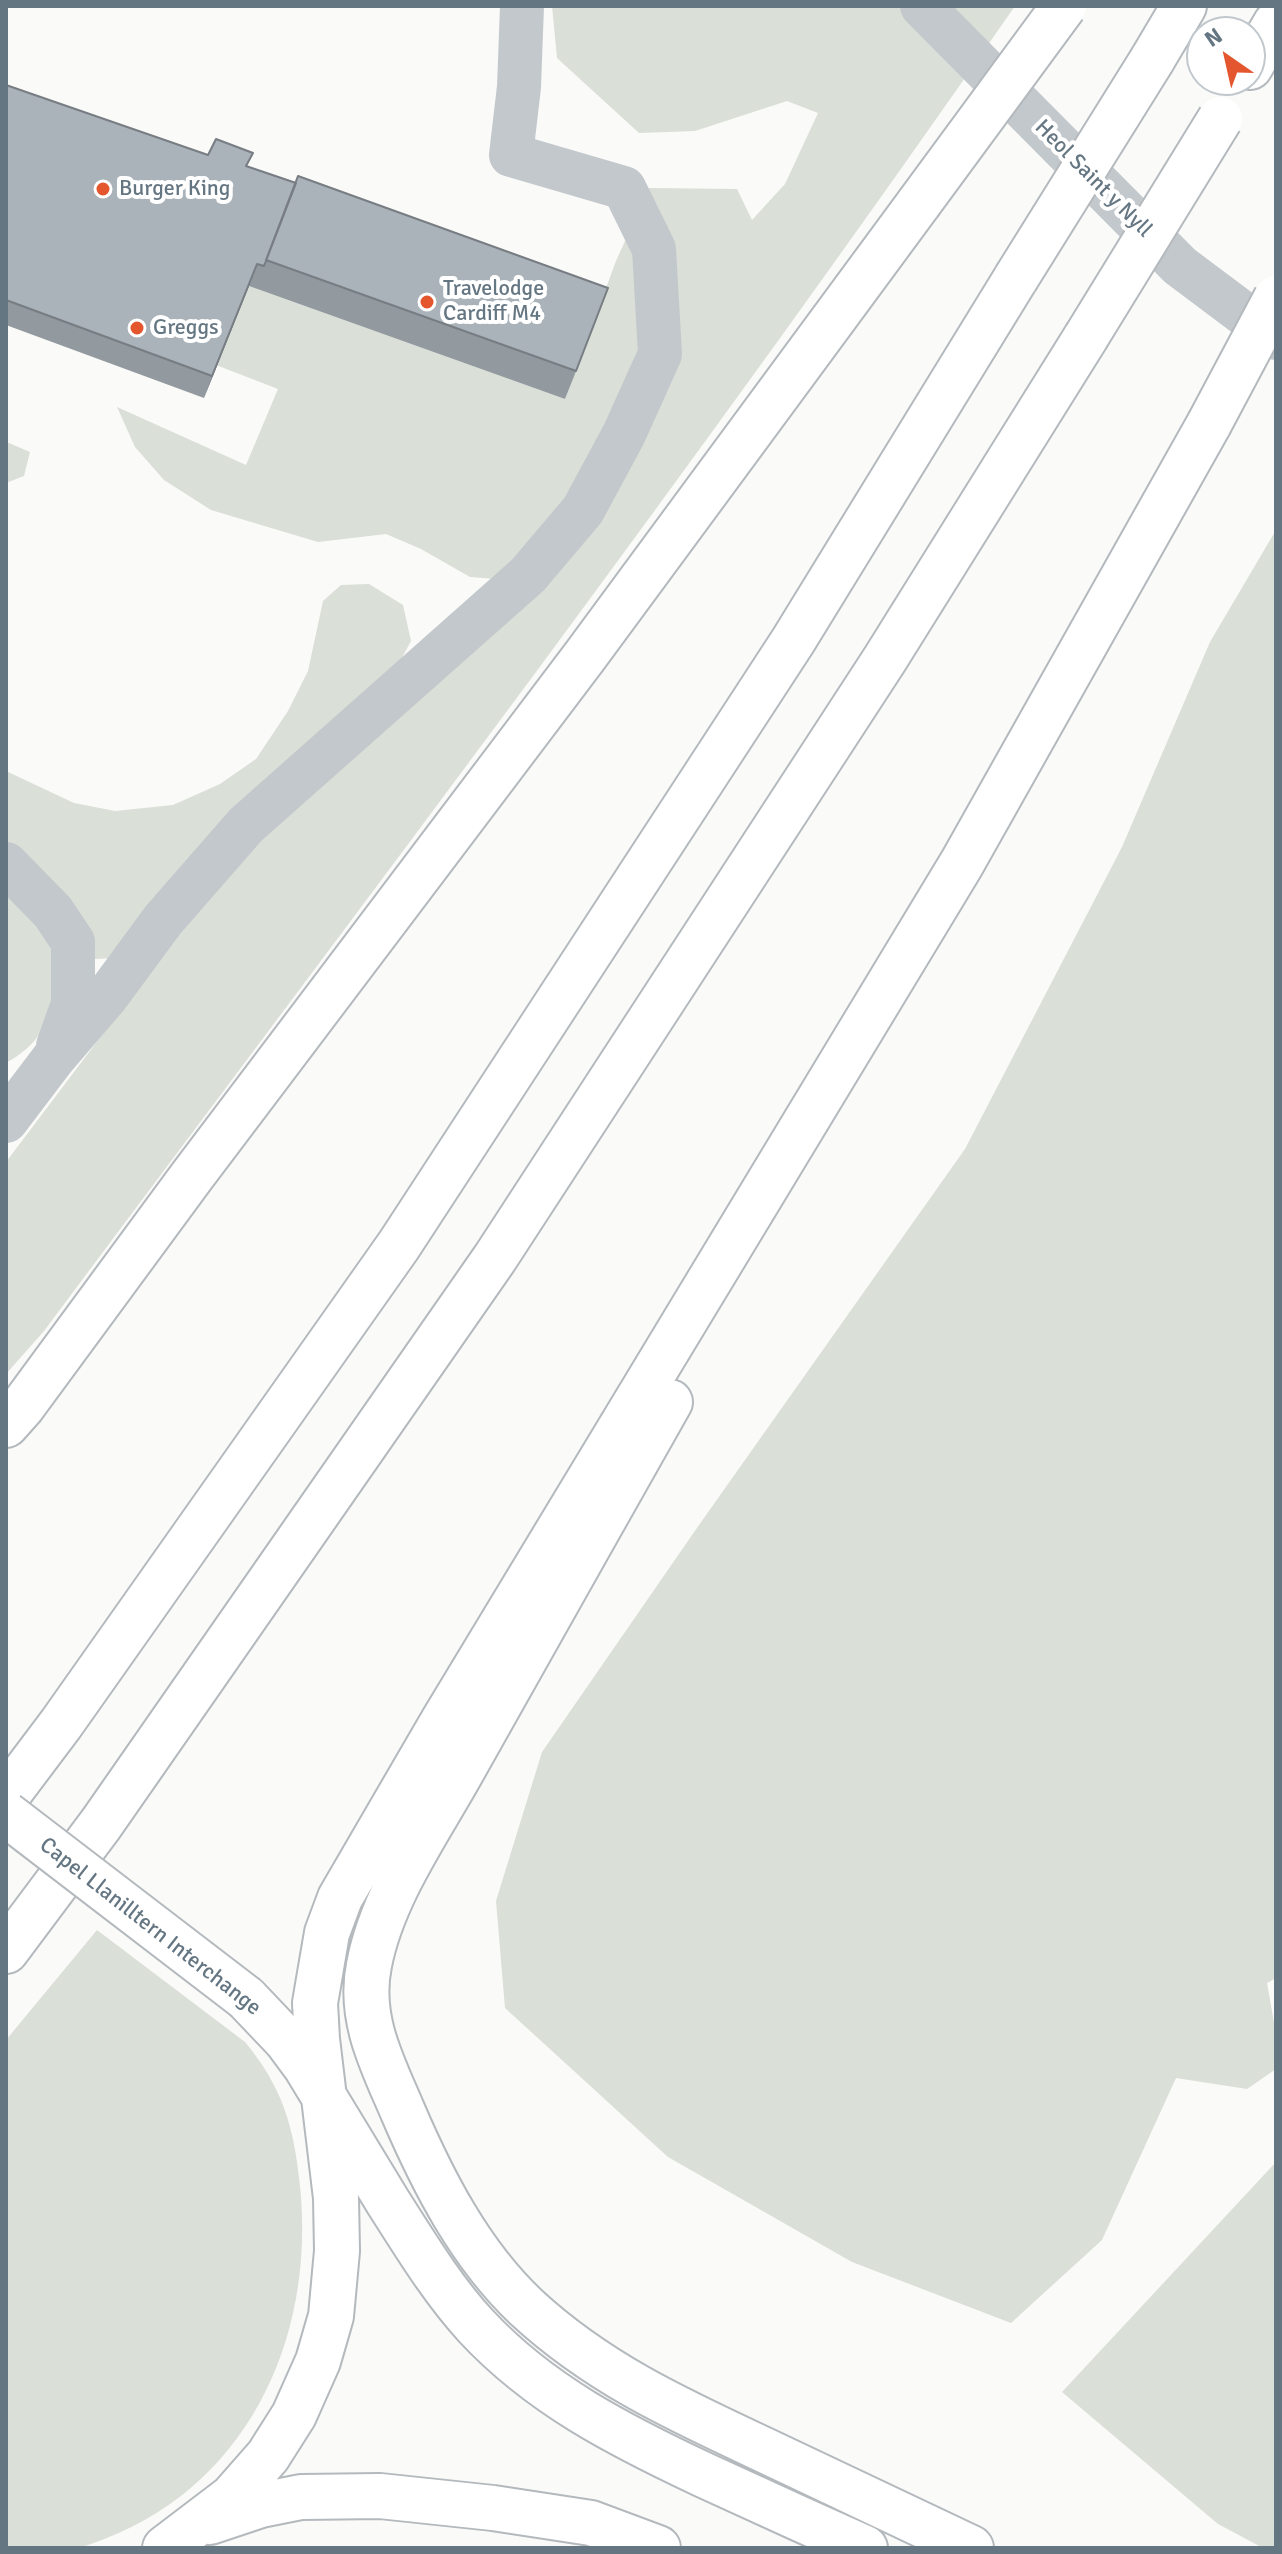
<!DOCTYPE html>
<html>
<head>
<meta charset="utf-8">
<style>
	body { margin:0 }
	#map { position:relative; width:1282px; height:2554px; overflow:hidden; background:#fafaf8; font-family:Signika,sans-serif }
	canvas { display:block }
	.frame { position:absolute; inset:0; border:8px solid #657683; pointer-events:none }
	.north { position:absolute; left:1186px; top:16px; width:80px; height:80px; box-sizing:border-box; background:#fff; border:2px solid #c1c8cd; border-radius:50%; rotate:326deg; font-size:22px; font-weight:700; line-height:32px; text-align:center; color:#657683 }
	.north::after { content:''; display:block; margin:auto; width:28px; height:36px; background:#e4572e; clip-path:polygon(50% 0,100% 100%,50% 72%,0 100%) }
</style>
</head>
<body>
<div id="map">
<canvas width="1282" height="2554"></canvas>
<div class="frame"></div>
<div class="north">N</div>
</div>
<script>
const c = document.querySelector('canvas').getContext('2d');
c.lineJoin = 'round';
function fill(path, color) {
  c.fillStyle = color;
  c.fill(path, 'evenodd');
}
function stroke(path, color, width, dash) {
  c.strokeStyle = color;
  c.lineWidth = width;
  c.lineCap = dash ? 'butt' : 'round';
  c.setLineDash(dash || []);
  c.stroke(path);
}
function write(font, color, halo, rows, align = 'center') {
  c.font = font + ' Signika,sans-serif';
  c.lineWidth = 8;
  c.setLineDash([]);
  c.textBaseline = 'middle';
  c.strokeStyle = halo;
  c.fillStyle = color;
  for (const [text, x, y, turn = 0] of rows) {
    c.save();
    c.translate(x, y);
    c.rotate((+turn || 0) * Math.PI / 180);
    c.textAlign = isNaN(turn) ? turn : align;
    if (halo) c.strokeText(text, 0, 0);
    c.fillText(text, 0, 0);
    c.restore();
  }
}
fill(new Path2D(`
	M552,6H1015C703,456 372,892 44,1331L6,1374V1162L216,884L569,501L496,579L470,577L421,549L386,534L318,542L211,510L164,480L135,447L117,407L246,465L278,389L216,365L249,286L565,399L616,261L649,188L737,189L752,220L785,184L818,113L787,101L695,131L639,133L557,58Z
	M9,443L30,452L24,476L6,483V444Z
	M1276,530V1978L1267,1983L1276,2034V2069L1247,2089L1176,2078L1102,2240L1011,2323L852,2262L668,2157L505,2008L496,1901L542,1752L699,1525L965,1149L1122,847L1210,642Z
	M369,584L403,605L411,641L390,680L114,958L95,959L28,862L6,842V771L74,803L115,811L173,805L220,784L256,759L288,711L308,671L323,601L341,585Z
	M6,890C18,903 37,916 45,931C60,960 55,1001 42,1029C36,1043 19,1056 6,1063Z
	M97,1930L245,2042C283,2088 294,2127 300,2186C316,2341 245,2492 91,2544C65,2553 33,2548 6,2548V2040Z
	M1276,2162V2548H1263L1218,2524L1062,2392Z`), '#dadfd7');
const highway = new Path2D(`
	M1152,60L1184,6
	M1250,67L1276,23
	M670,1402C601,1525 530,1648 462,1771C428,1832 382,1896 369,1965C358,2019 383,2065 403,2112C433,2182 470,2254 526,2307C596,2372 676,2409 762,2449C832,2482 902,2515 971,2548
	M6,1425L22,1407L192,1176L585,656L919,203
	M6,1797L61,1724L399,1245L793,641L1016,278
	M6,1951L101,1824L495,1258L885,659L1086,337
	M246,1998L286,2040L306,2067C333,2112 361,2157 388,2202C415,2244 442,2289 476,2326C540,2395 621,2436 704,2475C758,2500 811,2524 865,2548
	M210,2522L261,2505L301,2497L380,2496L493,2508L591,2523L658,2548
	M165,2548L232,2497L268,2456L294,2415L318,2361L331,2316L337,2251L336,2198L317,2039L315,2003L327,1933L340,1898L443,1721L962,863L1209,424`);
stroke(highway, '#b4b9bd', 48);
stroke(new Path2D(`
	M922,6L1180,266L1276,338
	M6,864L53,912L73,942V1004L58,1046
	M6,1121L53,1059L107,996L163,920L246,825L528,575L583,510L624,434L660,354L654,249L624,188L511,155L519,87L522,6`), '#c3c8cc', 44);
stroke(highway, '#fff', 44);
const highwayBridge = new Path2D(`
	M919,203L1064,6
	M1016,278L1152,60
	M1086,337L1220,119
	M1209,424L1276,298
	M6,1814L246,1998`);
stroke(highwayBridge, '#b4b9bd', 48, []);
stroke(highwayBridge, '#fff', 44);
fill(new Path2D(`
	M6,85L208,155L248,167L598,316L565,399L249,286L204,398L6,325Z`), '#929a9f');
fill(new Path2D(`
	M257,264L249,286L204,398L212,376Z`), '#777d82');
const building = new Path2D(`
	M6,85L208,155L216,139L253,153L246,166L296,183L264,266L257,264L212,376L6,300Z
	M298,176L608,288L576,371L266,260Z`);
fill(building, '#aab3b9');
stroke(building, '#777d82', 2);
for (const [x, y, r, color] of [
	[103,189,8,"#e4572e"],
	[427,302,8,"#e4572e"],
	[137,328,8,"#e4572e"]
]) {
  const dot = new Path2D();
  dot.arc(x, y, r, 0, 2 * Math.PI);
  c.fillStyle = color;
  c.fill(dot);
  stroke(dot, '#fff', 3);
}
write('22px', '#657683', '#fff', [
	["Heol Saint y Nyll",1093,179,45],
	["Capel Llanilltern Interchange",150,1927,38]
]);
write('22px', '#657683', '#fff', [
	["Burger King",119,189],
	["Travelodge",443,289],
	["Cardiff M4",443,314],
	["Greggs",153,328]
], 'left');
</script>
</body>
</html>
